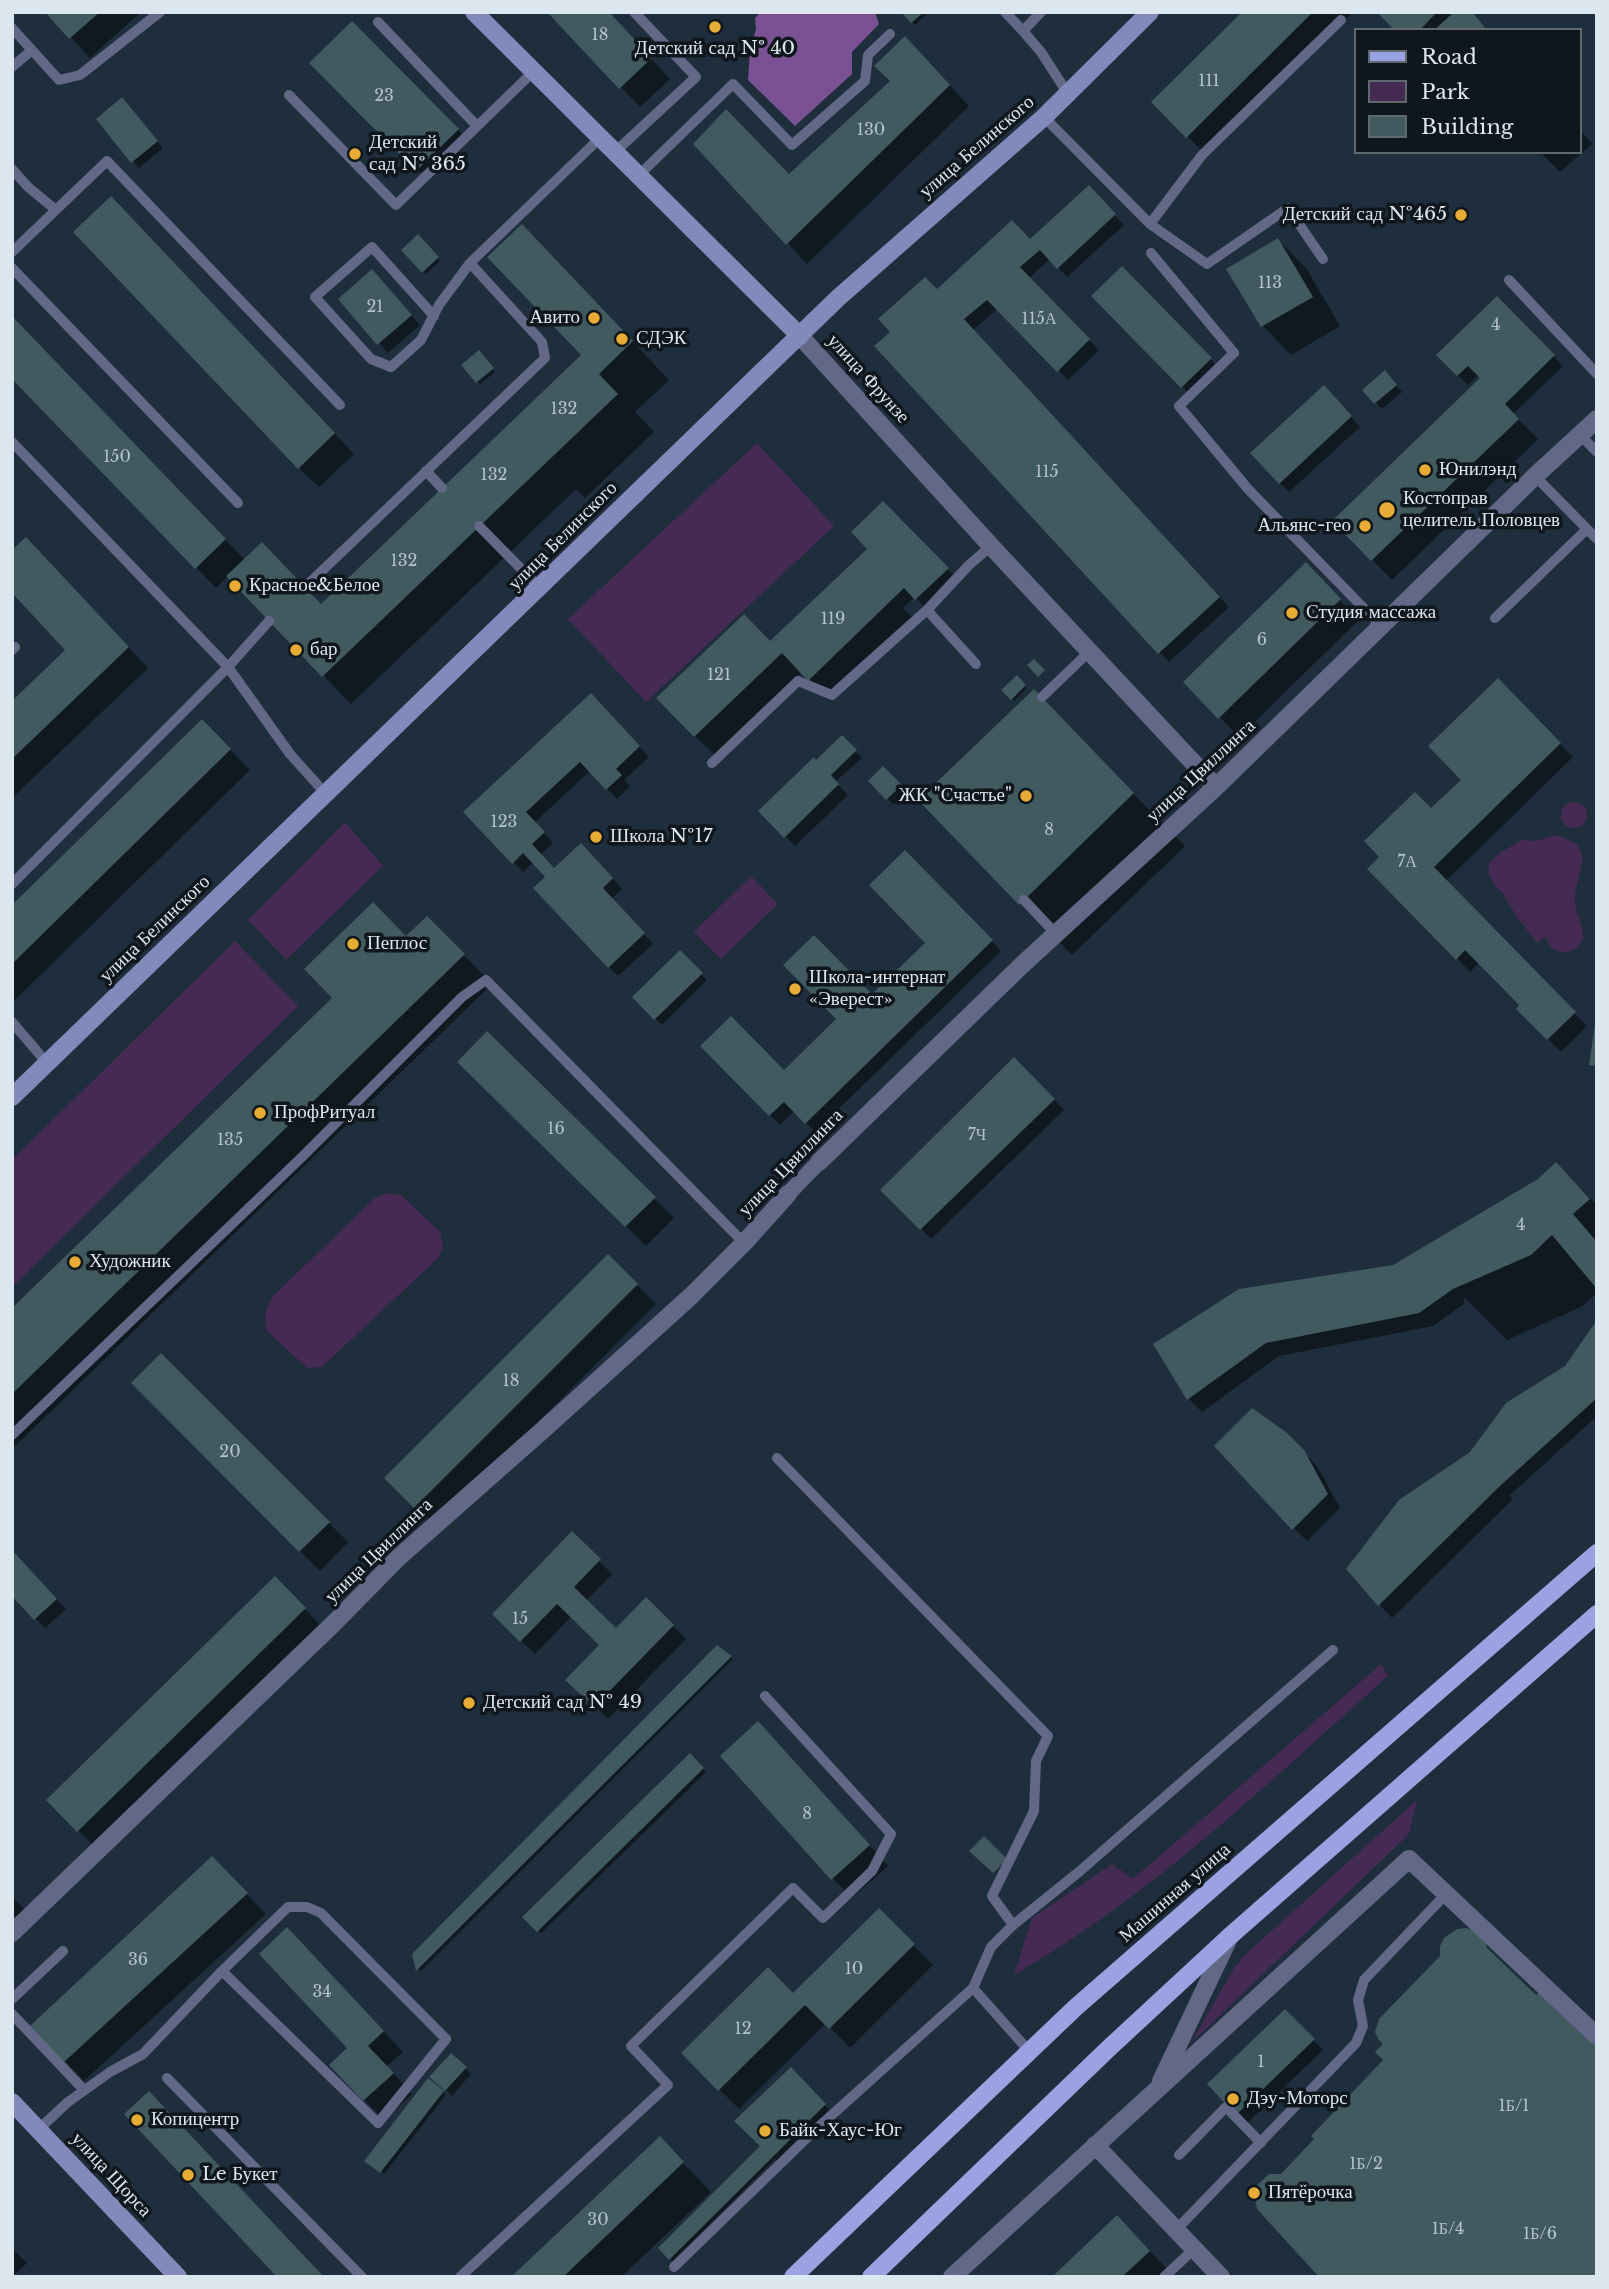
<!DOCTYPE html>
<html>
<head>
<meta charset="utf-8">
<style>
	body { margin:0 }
	#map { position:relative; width:1609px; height:2289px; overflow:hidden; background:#1f2e3c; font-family:"Libre Baskerville",serif }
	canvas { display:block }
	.frame { position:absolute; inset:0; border:14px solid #dce6ef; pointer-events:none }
	.legend { position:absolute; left:1354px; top:28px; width:228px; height:126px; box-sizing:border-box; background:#0f161c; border:2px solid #616970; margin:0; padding:9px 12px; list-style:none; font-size:21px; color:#dce6ef }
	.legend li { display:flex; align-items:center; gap:14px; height:35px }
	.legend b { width:35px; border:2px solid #616970 }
</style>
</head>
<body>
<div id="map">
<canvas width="1609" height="2289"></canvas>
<div class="frame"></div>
<ul class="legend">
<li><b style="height:9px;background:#9ba2e1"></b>Road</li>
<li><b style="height:19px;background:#452a54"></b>Park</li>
<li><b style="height:19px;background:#405a5f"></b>Building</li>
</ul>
</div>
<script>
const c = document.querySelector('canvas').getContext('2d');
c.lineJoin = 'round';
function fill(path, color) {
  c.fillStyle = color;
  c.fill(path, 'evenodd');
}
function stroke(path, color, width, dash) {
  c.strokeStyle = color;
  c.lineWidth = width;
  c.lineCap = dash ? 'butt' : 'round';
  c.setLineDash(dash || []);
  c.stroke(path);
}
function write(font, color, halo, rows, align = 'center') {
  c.font = font + ' "Libre Baskerville",serif';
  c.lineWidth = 7;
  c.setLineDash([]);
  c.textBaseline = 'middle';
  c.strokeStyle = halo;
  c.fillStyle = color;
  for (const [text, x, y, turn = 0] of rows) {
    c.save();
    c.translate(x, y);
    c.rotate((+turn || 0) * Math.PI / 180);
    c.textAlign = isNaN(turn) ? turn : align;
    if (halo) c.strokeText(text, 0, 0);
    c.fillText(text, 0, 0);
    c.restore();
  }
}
fill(new Path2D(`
	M757,443L834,526L646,702L568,619Z
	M1561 815a13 13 0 1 1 26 0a13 13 0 1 1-26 0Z
	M345,822L383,866L286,960L248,920Z
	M1555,835C1602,847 1574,873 1575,902C1576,915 1584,926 1583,939C1577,952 1564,955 1552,949L1545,937L1537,943C1526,928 1513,913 1505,897C1501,890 1494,886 1491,879C1488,874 1488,868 1490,863C1496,852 1511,848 1521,840L1536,841Z
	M751,876L778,904L721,959L694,932Z
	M235,941L298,1006L12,1287V1160Z
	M387,1193L401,1195L440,1232L443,1247L437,1259L322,1367L307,1368L267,1331L265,1312L273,1296L375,1198Z
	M1381,1664L1388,1676C1269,1782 1153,1895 1014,1975L1032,1918L1112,1864L1133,1879Z
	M1417,1800L1409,1834L1191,2043L1234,1968L1247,1953Z`), '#452a54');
fill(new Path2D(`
	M761,12H875L879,24L852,52V74L795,126L748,80L750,51L756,29L755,18Z`), '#7a5192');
fill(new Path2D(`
	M48,12H141L90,58Z
	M550,12H608L670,79L640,107Z
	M903,12H929L915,25Z
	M1244,12H1353L1207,156L1187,136Z
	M1379,12H1470L1486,30H1397Z
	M352,23L464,136L424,176L312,63Z
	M924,58L969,106L807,264L696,144L789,176Z
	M128,105L163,148L139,168L133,161Z
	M1579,129L1592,144L1560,172L1540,152H1579Z
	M1098,197L1124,225L1067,277L1050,259L1029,278L1099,350L1068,380L998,308L973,330L1229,607L1169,662L877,347L937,291L1030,241Z
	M131,218L354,454L319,487L299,468Z
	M418,237L440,261L425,274L403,250Z
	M1278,240L1306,268L1340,326L1291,355L1263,326L1229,269Z
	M559,264L669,380L635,412L654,432L585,498L576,489L351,704L228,576L216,588L12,376V318L245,560L321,605L583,355Z
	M1122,269L1220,369L1192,397L1094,296Z
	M382,281L420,325L388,353L340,299Z
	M1497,298L1563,366L1513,414L1538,439L1392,580L1334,521L1482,378L1479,374L1468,385L1438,355Z
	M479,352L495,372L480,384L463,365Z
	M1391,379L1402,392L1382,409L1365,390Z
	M1333,397L1360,427L1289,492L1280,483Z
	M883,503L957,578L926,608L915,597L903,608L913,618L829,699L802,672L715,755L695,736L771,643L869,549Z
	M45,559L148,668L12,798V704L68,650Z
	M1306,565L1359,620L1239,737L1185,682Z
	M1017,677L1027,688L1014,701L1004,690Z
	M1498,681L1573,757L1446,881L1587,1026L1561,1052L1518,1009L1522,1006L1480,962L1470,972L1370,869L1463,780Z
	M600,705L649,757L624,780L630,786L617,799L590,771L535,822L553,843L540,855L555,870L591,855L622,889L611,899L653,944L618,976L609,967L547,877L534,862L523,872L466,812Z
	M202,721L250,770L15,1000L12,997V908Z
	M842,738L862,758L835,782L848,795L795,846L760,811Z
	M1090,750L1185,846L1072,955L1020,903Z
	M883,768L906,792L894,805L870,781Z
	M905,852L1001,951L815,1132L794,1111L780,1125L702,1046L784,1073L872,997L927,943Z
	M406,938L455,946L492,984L12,1449V1310Z
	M680,952L707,980L662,1025L635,997Z
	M487,1034L674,1218L646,1246L459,1062Z
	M1014,1059L1064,1110L931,1239L883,1190Z
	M1556,1164L1597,1205V1293L1583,1306L1507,1340L1463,1296L1465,1303L1433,1326L1279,1356L1202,1412L1188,1398L1155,1345L1393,1267L1539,1180Z
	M608,1256L656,1304L434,1526L386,1478Z
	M1597,1323V1416L1509,1496L1513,1499L1392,1618L1379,1604L1470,1454L1566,1367Z
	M161,1355L348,1542L320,1571L133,1383Z
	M1285,1433L1317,1466L1340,1508L1307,1541L1294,1528Z
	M572,1534L612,1574L586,1601L616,1630L646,1599L686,1639L608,1719L568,1680L601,1645L572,1616L535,1654L494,1614Z
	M12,1552L66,1609L45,1628L12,1594Z
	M275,1578L324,1629L98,1850L48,1800Z
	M731,1657L733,1659L420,1972L414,1954Z
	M778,1743L888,1866L852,1898L832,1878Z
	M690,1756L706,1772L541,1933L525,1917Z
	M212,1859L266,1914L84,2081L65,2061Z
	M12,1896L29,1915L12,1931Z
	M879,1911L933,1965L850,2048L826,2023L739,2109L683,2053L793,1995Z
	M307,1949L403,2052L387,2066L412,2094L384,2120L331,2065L349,2048Z
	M1285,2011L1323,2050L1247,2123L1209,2084Z
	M451,2055L471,2074L452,2096L432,2077Z
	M791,2070L830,2111L779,2162L775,2159L673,2261L660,2248L762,2146Z
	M443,2092L446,2095L384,2174L369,2163Z
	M660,2139L711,2192L621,2277H513Z
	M1137,2238L1169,2271L1163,2277H1055Z
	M12,2248L27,2263L12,2277Z`), '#0007');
fill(new Path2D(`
	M45,12H100L69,39Z
	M547,12H609L652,58L619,89Z
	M901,12H924L911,23Z
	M1242,12H1313L1186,138L1151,102Z
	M1377,12H1437L1420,30H1394Z
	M1454,12H1472L1487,30H1434Z
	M352,21L459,129L416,171L309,63Z
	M905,36L950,85L786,245L693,144L726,109L789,174L890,81L874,66Z
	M122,97L158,141L131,163L96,119Z
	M1089,185L1116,214L1057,269L1040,250L1020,267L1090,339L1057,372L987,300L964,319L1220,597L1158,654L874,346L890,332L878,319L925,277L937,289L1012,220L1030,239Z
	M111,196L335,433L298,469L73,232Z
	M522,224L633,341L599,374L618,394L322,677L226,576L262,542L321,604L581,355L487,257Z
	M418,234L439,257L422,273L401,250Z
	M1278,238L1313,297L1261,327L1226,269Z
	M1122,266L1212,358L1181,388L1091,296Z
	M372,269L412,315L377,345L338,299Z
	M1497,296L1555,355L1505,404L1519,419L1371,561L1332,521L1480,378L1468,366L1457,376L1436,355Z
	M12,316L226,539L195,569L12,379Z
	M479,350L494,368L476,383L461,365Z
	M1385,370L1397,385L1374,404L1362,390Z
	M1324,385L1352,416L1279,484L1250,453Z
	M883,501L949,568L915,600L904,588L808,681L782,653L694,737L656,698L744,614L770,641L867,549L851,532Z
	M26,537L129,647L12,759V701L65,650L12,593V550Z
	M1306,562L1341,599L1218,719L1183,682Z
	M1034,659L1045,670L1038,677L1027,665Z
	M1017,675L1026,685L1011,700L1001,690Z
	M1498,678L1561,743L1434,867L1576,1012L1547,1040L1516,1009L1519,1005L1465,950L1456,960L1367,869L1379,857L1364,841L1415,792L1431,808L1461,780L1428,746Z
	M1034,689L1134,793L1019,905L918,800Z
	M591,693L640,746L616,769L622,775L606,790L580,762L526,812L545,832L532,844L554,868L581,843L613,878L603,888L645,933L608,968L533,888L545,877L523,853L512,864L463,812Z
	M202,719L231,749L12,964V905Z
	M842,735L857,750L831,775L839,784L784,838L758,811L814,757L816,760Z
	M883,766L902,785L886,800L868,781Z
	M905,850L993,940L805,1124L784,1102L769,1116L700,1046L731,1016L784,1070L836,1019L783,965L814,935L872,994L925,943L869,885Z
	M373,902L406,936L427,916L465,954L12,1394V1308L332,998L304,969Z
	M680,950L703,973L654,1020L632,997Z
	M1595,1024H1597V1066L1589,1065Z
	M487,1031L656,1197L625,1227L457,1062Z
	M1014,1057L1055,1099L920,1230L880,1190Z
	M1556,1162L1590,1199L1573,1214L1597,1242V1289L1552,1235L1531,1255L1453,1289L1419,1313L1266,1343L1187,1400L1153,1344L1239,1289L1393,1265L1538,1179Z
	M608,1254L638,1284L414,1508L384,1478Z
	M1597,1320V1398L1501,1485L1378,1606L1346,1569L1399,1500L1470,1452L1506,1403L1565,1366Z
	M161,1353L330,1522L299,1552L131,1383Z
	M1252,1408L1286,1432L1304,1450L1328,1494L1292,1530L1214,1446Z
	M572,1531L601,1559L574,1587L616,1628L646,1597L674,1625L594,1707L565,1680L599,1645L557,1604L520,1642L492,1614Z
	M12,1550L57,1599L34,1620L12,1596Z
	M275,1576L306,1608L77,1832L46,1800Z
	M717,1645L732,1656L416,1971L412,1954Z
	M758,1721L870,1845L831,1880L720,1756Z
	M690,1753L704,1768L537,1932L522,1917Z
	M984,1836L1007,1859L993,1873L969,1851Z
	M212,1856L248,1893L63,2063L30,2026Z
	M879,1908L915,1944L829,2029L805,2005L718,2091L681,2053L768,1967L793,1993Z
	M287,1927L384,2031L368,2046L394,2073L363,2101L329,2065L347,2048L259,1954Z
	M1466,1928L1474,1931L1486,1943L1487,1948L1536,1995L1544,1988L1597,2039V2277H1319L1257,2209L1254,2193L1257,2185L1269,2174H1281L1314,2139L1311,2136L1383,2060L1375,2052L1383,2044L1378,2039L1375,2032L1379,2019L1440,1956V1946L1444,1938L1457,1929Z
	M1285,2009L1315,2039L1236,2115L1207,2084Z
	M451,2053L467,2067L445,2091L429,2077Z
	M791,2067L826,2104L669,2260L658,2248L760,2146L734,2121Z
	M428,2078L444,2091L380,2173L364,2161Z
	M149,2091L324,2277H277L124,2114Z
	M660,2136L684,2162L563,2277H511Z
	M1117,2215L1150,2251L1122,2277H1052Z`), '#405a5f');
stroke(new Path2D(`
	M1005,12L1023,31
	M1041,12L1023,31L1041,52L1068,94
	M378,22L477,126
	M12,28L59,80L80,75L160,12
	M12,67L32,50
	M289,95L396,205L534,71
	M1044,117L1150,224L1207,264L1288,208L1323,259
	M615,152L696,77L634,12
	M12,169L28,187L56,210
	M638,176L733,84L792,145L865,81L868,55L890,34
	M1150,224L1202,155L1341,20
	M12,252L107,161L340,405
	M1151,253L1234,353L1179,406L1248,489L1381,626
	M12,268L238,503
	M1509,280L1597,374
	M434,316L372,247L315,297L371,359L391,367L421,340L439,305L470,263
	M1580,435L1597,452
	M12,442L228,667L290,754L325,793
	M426,471L442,488
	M479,526L540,588
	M1587,529L1597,539
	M305,587L545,358L542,342L470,263L600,138
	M927,610L976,664
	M1495,618L1587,529L1535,476
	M12,650L15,647
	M1042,697L1090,651
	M712,763L798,681L832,695L927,610L969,565L991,546
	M12,884L228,667L269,621
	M1024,900L1056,934
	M12,1022L47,1063
	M12,1435L302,1157L462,997L486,980L744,1243
	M777,1458L1048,1736L1036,1761L1034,1811L992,1896L1013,1925
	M973,1988L1029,2051
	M12,1999L63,1951
	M12,2014L84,2090
	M167,2078L362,2277
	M39,2129L68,2102L110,2072L143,2054L222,1971L288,1907H307L321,1913L446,2039L378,2123L222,1971
	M1179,2155L1226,2107L1261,2143
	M1176,2230L1356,2043L1363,2026L1358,2000L1364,1980L1446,1894
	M674,2267L814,2131L973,1988L991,1947L1013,1925L1080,1871L1333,1650
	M460,2277L668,2085L631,2046L793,1888L823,1918L872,1871L891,1834L765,1696
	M1164,2277L1194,2249`), '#646887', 10);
stroke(new Path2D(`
	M788,1194L819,1162`), '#646887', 16);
stroke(new Path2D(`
	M800,336L991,546L1216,787
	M819,1162L1023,964L1216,787L1535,476L1597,419
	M12,1933L333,1624L399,1557L544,1429L691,1296L744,1243L788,1194
	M1161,2081L1230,1936
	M1095,2145L1221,2277
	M952,2277L1409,1859L1597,2036`), '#646887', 18);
stroke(new Path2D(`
	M474,12L800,336
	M12,1097L838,298L1044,117L1150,12
	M12,2102L178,2277`), '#8389ba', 18);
stroke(new Path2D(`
	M793,2277L1076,2007L1597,1553
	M871,2277L1108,2049L1230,1936L1597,1614`), '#9ba2e1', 18);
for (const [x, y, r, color] of [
	[715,27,7,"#e6ac36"],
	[355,154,7,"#e6ac36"],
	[1461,215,7,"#e6ac36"],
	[594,318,7,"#e6ac36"],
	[622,339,7,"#e6ac36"],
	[1425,470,7,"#e6ac36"],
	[1387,510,9,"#e6ac36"],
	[1365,526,7,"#e6ac36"],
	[235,586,7,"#e6ac36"],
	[1292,613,7,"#e6ac36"],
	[296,650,7,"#e6ac36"],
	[1026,796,7,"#e6ac36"],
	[596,837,7,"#e6ac36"],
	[353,944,7,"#e6ac36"],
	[795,989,7,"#e6ac36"],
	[260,1113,7,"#e6ac36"],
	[75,1262,7,"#e6ac36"],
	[469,1703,7,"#e6ac36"],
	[1233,2099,7,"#e6ac36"],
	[137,2120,7,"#e6ac36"],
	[765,2131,7,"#e6ac36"],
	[188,2175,7,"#e6ac36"],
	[1254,2193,7,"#e6ac36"]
]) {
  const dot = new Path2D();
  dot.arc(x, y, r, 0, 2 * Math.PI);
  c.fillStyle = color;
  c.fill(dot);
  stroke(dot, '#0f161c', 2.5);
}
write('16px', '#b5c3cb', null, [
	["18",600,35],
	["111",1209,81],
	["23",384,96],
	["130",871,130],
	["113",1270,283],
	["21",375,307],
	["115А",1039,319],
	["4",1496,325],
	["132",564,409],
	["150",117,457],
	["115",1047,472],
	["132",494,475],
	["132",404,561],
	["119",833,619],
	["6",1262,640],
	["121",719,675],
	["123",504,822],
	["8",1049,830],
	["7А",1407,862],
	["16",556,1129],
	["7Ч",977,1135],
	["135",230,1140],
	["4",1521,1225],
	["18",511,1381],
	["20",230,1452],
	["15",520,1619],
	["8",807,1814],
	["36",138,1960],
	["10",854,1969],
	["34",322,1992],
	["12",743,2029],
	["1",1261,2062],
	["1Б/1",1514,2106],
	["1Б/2",1366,2164],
	["30",598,2220],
	["1Б/4",1448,2229],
	["1Б/6",1540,2234]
]);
write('19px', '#dce6ef', '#0f161c', [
	["Детский сад № 40",715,49,"center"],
	["Детский",369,143],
	["сад № 365",369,165],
	["Детский сад №465",1447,215,"right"],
	["Авито",580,318,"right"],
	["СДЭК",636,339],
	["Юнилэнд",1439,470],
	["Костоправ",1403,499],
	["целитель Половцев",1403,521],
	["Альянс-гео",1351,526,"right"],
	["Красное&Белое",249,586],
	["Студия массажа",1306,613],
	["бар",310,650],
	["ЖК \"Счастье\"",1012,796,"right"],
	["Школа №17",610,837],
	["Пеплос",367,944],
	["Школа-интернат",809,978],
	["«Эверест»",809,1000],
	["ПрофРитуал",274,1113],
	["Художник",89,1262],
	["Детский сад № 49",483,1703],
	["Дэу-Моторс",1247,2099],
	["Копицентр",151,2120],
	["Байк-Хаус-Юг",779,2131],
	["Le Букет",202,2175],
	["Пятёрочка",1268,2193]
], 'left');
write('19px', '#dce6ef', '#0f161c', [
	["улица Белинского",977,147,-41],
	["улица Фрунзе",868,379,48],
	["улица Белинского",563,536,-45],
	["улица Цвиллинга",1201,771,-43],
	["улица Белинского",155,929,-44],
	["улица Цвиллинга",791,1163,-46],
	["улица Цвиллинга",379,1551,-44],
	["Машинная улица",1175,1893,-41],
	["улица Щорса",111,2175,47]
]);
</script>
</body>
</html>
